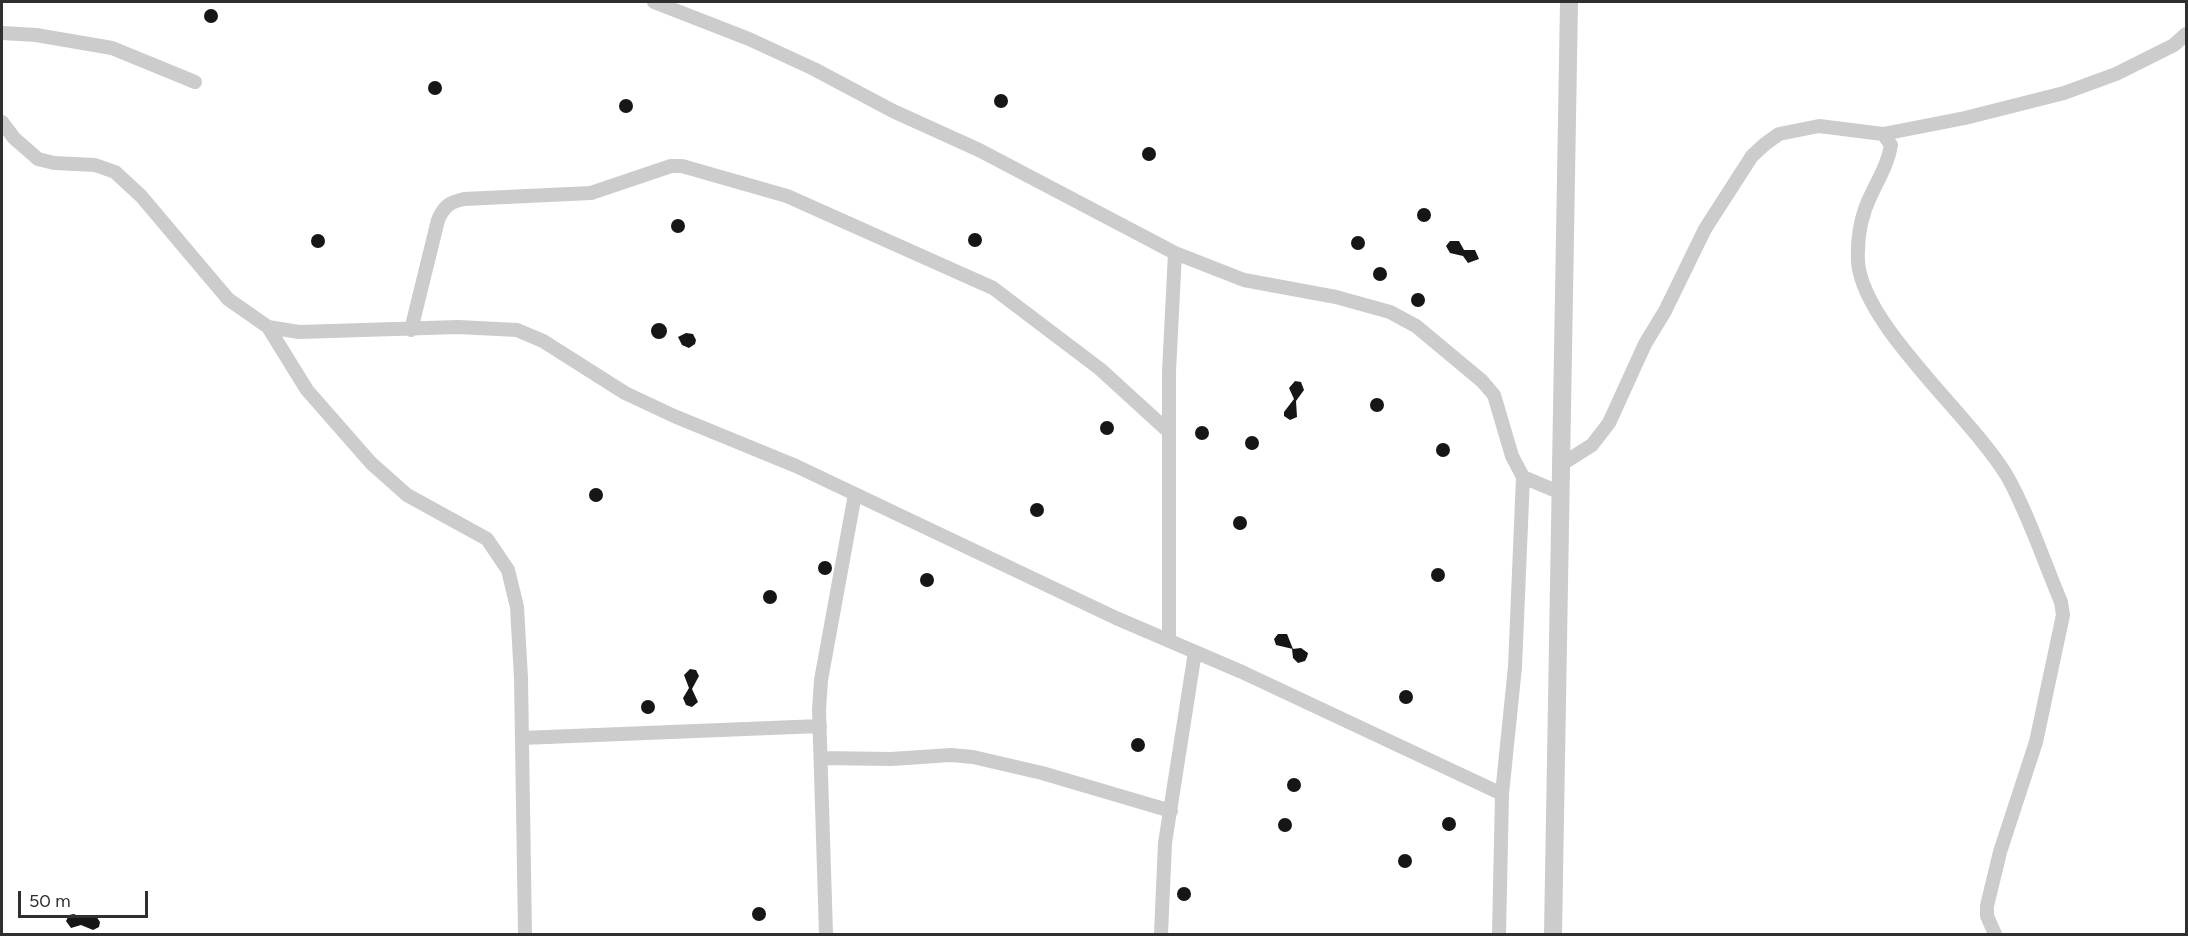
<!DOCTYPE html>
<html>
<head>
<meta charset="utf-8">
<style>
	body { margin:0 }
	#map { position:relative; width:2188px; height:936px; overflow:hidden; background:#fff; font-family:Figtree,sans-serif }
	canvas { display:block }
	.frame { position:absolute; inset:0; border:3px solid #2f2f2f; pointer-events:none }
	.scale { position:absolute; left:18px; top:891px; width:130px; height:27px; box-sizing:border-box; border:3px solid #2f2f2f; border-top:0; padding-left:8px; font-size:18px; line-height:21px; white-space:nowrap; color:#2f2f2f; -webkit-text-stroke:4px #fff; paint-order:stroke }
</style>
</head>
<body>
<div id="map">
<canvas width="2188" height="936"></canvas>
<div class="frame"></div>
<div class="scale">50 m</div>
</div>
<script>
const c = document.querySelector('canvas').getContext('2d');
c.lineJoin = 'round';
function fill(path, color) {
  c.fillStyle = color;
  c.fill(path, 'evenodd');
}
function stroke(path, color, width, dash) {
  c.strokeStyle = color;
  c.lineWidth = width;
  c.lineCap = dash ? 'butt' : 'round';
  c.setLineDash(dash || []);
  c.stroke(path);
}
fill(new Path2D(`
	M204 16a7 7 0 1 1 14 0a7 7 0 1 1-14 0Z
	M428 88a7 7 0 1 1 14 0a7 7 0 1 1-14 0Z
	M994 101a7 7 0 1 1 14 0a7 7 0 1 1-14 0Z
	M619 106a7 7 0 1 1 14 0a7 7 0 1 1-14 0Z
	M1142 154a7 7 0 1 1 14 0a7 7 0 1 1-14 0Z
	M1417 215a7 7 0 1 1 14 0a7 7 0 1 1-14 0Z
	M671 226a7 7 0 1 1 14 0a7 7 0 1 1-14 0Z
	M968 240a7 7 0 1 1 14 0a7 7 0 1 1-14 0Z
	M311 241a7 7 0 1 1 14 0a7 7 0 1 1-14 0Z
	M1351 243a7 7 0 1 1 14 0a7 7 0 1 1-14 0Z
	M1450,241H1459L1464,250H1475L1479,259L1468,263L1463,256L1450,253L1446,246Z
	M1373 274a7 7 0 1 1 14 0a7 7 0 1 1-14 0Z
	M1411 300a7 7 0 1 1 14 0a7 7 0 1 1-14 0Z
	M651 331a8 8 0 1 1 16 0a8 8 0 1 1-16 0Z
	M686,333L693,334L696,340L695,344L689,348L682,345L678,337Z
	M1295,381L1301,382L1304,390L1296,401L1297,417L1290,420L1284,416V412L1294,399L1289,388Z
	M1370 405a7 7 0 1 1 14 0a7 7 0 1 1-14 0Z
	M1100 428a7 7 0 1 1 14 0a7 7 0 1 1-14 0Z
	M1195 433a7 7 0 1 1 14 0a7 7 0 1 1-14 0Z
	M1245 443a7 7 0 1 1 14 0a7 7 0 1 1-14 0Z
	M1436 450a7 7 0 1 1 14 0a7 7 0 1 1-14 0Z
	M589 495a7 7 0 1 1 14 0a7 7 0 1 1-14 0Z
	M1030 510a7 7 0 1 1 14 0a7 7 0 1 1-14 0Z
	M1233 523a7 7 0 1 1 14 0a7 7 0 1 1-14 0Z
	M818 568a7 7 0 1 1 14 0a7 7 0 1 1-14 0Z
	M1431 575a7 7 0 1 1 14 0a7 7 0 1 1-14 0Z
	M920 580a7 7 0 1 1 14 0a7 7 0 1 1-14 0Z
	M763 597a7 7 0 1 1 14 0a7 7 0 1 1-14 0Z
	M1278,634H1287L1293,649L1276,645L1274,639Z
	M1301,648L1308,653L1307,657L1305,661L1298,663L1293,658L1292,649Z
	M690,669L696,670L699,676L692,689L698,702L692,707L686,705L683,698L689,688L684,675Z
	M1399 697a7 7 0 1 1 14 0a7 7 0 1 1-14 0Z
	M641 707a7 7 0 1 1 14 0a7 7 0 1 1-14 0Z
	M1131 745a7 7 0 1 1 14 0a7 7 0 1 1-14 0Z
	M1287 785a7 7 0 1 1 14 0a7 7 0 1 1-14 0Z
	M1442 824a7 7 0 1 1 14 0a7 7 0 1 1-14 0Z
	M1278 825a7 7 0 1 1 14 0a7 7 0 1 1-14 0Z
	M1398 861a7 7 0 1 1 14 0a7 7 0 1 1-14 0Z
	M1177 894a7 7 0 1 1 14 0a7 7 0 1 1-14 0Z
	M752 914a7 7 0 1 1 14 0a7 7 0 1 1-14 0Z
	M74,914L82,918L96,916L100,922L99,927L93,930L81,925L71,928L66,921L69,915Z`), '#161616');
stroke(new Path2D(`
	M654,2L749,39L814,69L893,111L979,150L1175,253L1244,280L1336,297L1390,312L1416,326L1482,381L1494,395L1512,456L1523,477L1561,493
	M2,33L36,35L112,48L195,82
	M2,122L14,138L38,159L54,163L95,165L115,172L141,196L228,299L268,327L299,332L458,327L517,330L543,341L625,393L674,416L796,466L1116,618L1242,672L1502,794
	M1883,134L1891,145C1888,164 1879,178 1871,195C1861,215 1857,240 1858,262C1863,326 1972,417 2007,476C2028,513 2044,562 2061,602L2063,615L2036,742L2000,852L1987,906V916L1995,934
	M268,327L307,390L371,463L407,495L487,539L508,570L517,607L521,678L525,934
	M411,330L438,220C444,206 450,202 464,199L591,193L671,166H682L787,196L993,288L1100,369L1168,431
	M1562,464L1592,445L1609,423L1645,344L1665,311L1705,229L1752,156L1765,144L1779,134L1819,126L1883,134L1965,118L2064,93L2116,74L2174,45L2186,34
	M1169,641V372L1175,253
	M522,738L820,726
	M823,758L891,759L951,755L973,757L1042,773L1171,811
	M826,934L819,710L821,680L855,494
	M1161,934L1165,843L1195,652
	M1499,934L1502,794L1515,667L1523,477`), '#ccc', 14);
stroke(new Path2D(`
	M1553,934L1569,2`), '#ccc', 18);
</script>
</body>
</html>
